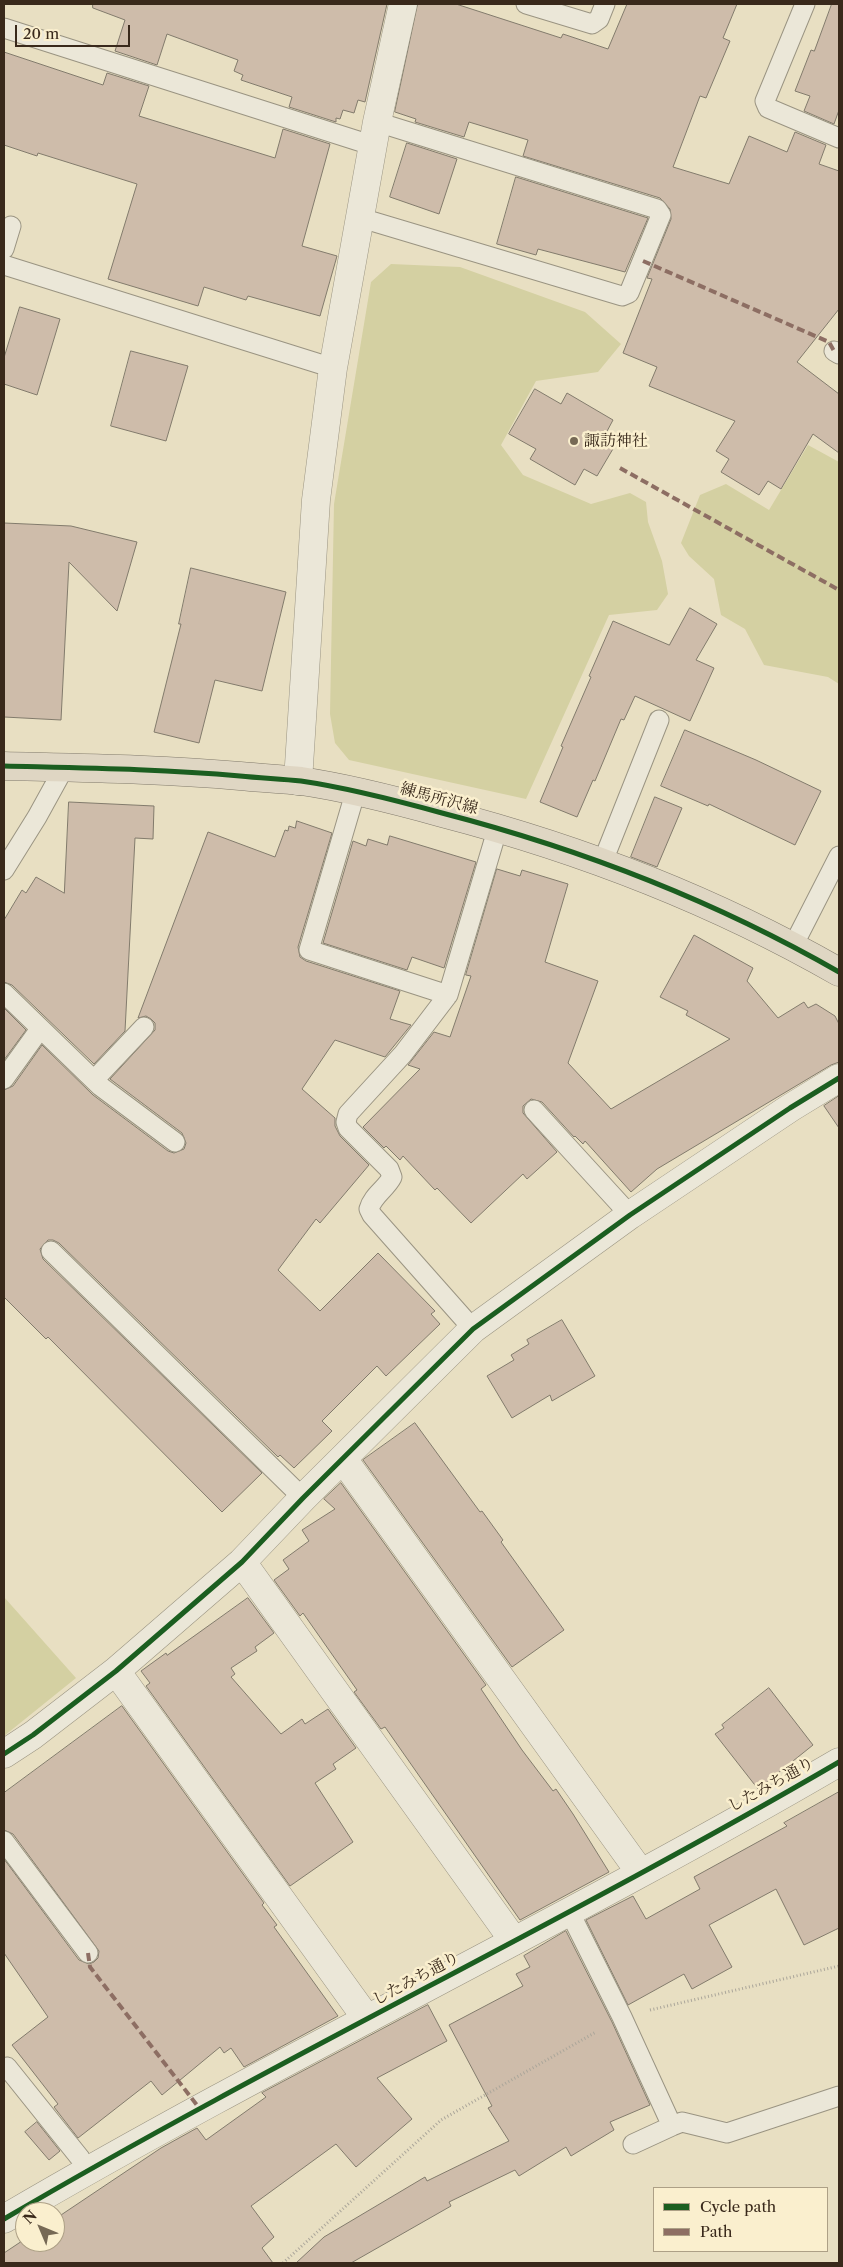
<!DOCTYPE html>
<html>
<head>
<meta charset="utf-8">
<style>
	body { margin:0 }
	#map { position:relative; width:843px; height:2267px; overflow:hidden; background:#e8dfc2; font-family:"Libre Caslon Text",serif }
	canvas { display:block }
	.frame { position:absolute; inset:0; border:5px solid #39291b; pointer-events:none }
	.legend { position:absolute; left:653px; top:2187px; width:175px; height:65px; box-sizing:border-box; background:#faefce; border:1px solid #ada086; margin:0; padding:6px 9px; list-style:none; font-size:15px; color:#39291b }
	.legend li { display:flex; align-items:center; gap:10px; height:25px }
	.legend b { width:25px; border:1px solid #ada086 }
	.north { position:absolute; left:15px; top:2202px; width:50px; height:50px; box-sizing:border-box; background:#faefce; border:1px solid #ada086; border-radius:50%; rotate:315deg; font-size:14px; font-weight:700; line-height:20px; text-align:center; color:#39291b }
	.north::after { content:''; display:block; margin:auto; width:18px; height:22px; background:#766955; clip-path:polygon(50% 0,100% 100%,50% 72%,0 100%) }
	.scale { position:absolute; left:15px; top:25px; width:115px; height:22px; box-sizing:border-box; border:2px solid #39291b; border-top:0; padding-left:6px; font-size:15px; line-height:18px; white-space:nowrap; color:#39291b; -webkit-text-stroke:4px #faefce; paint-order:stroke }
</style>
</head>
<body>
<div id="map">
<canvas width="843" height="2267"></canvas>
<div class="frame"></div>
<ul class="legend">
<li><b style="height:6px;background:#1b5e20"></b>Cycle path</li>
<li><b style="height:6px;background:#8d6e63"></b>Path</li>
</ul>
<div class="north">N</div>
<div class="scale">20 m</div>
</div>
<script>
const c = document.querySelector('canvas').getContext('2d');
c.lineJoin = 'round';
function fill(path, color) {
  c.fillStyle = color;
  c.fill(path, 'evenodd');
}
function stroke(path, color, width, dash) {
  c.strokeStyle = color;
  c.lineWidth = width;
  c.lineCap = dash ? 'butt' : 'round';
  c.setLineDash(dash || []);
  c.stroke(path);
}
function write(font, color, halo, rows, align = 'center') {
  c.font = font + ' "Libre Caslon Text","Noto Serif JP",serif';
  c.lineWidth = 5;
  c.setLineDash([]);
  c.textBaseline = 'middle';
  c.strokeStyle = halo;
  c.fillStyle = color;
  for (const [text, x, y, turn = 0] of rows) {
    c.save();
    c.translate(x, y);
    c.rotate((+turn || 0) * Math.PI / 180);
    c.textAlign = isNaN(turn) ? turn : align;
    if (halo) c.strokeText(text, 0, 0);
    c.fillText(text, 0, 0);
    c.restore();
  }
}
fill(new Path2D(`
	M391,264L460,267L585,312L621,344L598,372L536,381L501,445L523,475L591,504L630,493L646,502L648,522L662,561L668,594L657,610L609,615L526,799L349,760L335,743L330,714L334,504L371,282Z
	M808,445L839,462V684L828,677L764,665L745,629L721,615L714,579L689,556L681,543L700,495L726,484L769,510Z
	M4,1597L76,1678L4,1736Z`), '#d4d0a2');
const building = new Path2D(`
	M93,4H387L365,102L358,100L354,113L343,110L340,119L336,118V122L289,107L292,97L241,80L243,75L234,71L238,60L167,34L157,65L115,51L125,20L93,8Z
	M418,4H456L561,38L563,34L608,49L627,4H737L723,38L730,41L706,98L700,96L673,167L729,184L749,136L787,152L795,132L826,145L819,164L839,171V309L797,362L839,394V453L813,434L781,489L768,481L759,495L721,472L729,459L716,451L735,421L649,386L657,367L623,353L652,279L647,278L671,219L670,209L660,198L523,156L528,140L469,122L464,137L415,122L416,119L395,112Z
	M832,4H839V110L834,124L804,111L810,96L795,91L811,50L814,51Z
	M4,52L103,85L107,73L149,86L139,116L275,158L283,129L330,144L302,246L337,256L320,316L248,296L246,300L204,287L198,306L108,279L137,184L38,153L37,156L4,145Z
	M407,143L457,159L439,214L390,197Z
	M516,177L648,218L625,272L538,249L536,255L497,244Z
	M20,307L60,319L37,395L4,384V358Z
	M131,351L188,366L166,441L111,426Z
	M535,389L561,404L567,393L613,420L605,435L617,442L597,476L584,469L575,485L530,459L536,449L509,434Z
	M4,523L71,526L137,542L117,611L69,562L61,720L4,717Z
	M191,568L286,592L262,691L215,680L199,743L154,732L181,624H179Z
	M690,608L717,624L696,660L714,668L690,721L635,696L624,720L621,719L595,781L593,780L577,817L540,802L563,747L561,746L591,677L589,676L613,621L669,645Z
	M685,730L756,760L821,791L795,845L709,804L708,806L661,786Z
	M655,797L682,808L657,867L631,857Z
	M69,802L154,806L153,839L135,838L125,1031L94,1064L12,985L4,982V920L22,890L26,893L36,877L64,893Z
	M297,821L332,833L298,947L300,957L306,961L400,991L390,1019L411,1025L385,1057L335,1040L302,1089L335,1118V1126L340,1136L369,1165L320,1223L316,1219L278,1270L320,1311L378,1253L435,1311L431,1314L440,1324L386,1376L377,1366L322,1421L332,1431L294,1468L280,1455L278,1457L59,1243L53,1240H48L40,1249L43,1259L262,1473L222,1512L48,1337L46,1339L4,1297V1090L13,1086L42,1045L93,1095L168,1151L174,1153L184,1149L186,1143L182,1133L110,1079L155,1030V1023L151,1019L146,1016L138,1018L208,832L275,857L285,830L288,831L289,826L295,828Z
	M390,836L476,862L444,968L412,957L407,970L323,943L353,841L366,846L368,839L387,845Z
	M497,869L520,876L522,870L568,884L545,962L598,981L568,1063L611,1109L730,1039L686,1015L688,1011L660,997L694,935L753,968L747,981L778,1018L804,1002L808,1008L816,1004L835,1016L839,1024V1062L831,1065L657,1169L631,1192L585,1141L583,1144L575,1136L574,1137L542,1102L531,1099L523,1106V1113L557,1152L527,1179L523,1174L471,1223L437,1188L435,1190L403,1156L400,1160L386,1146L384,1148L363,1127L420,1069L408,1065L434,1032L450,1037L471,976L466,975Z
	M4,1008L26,1030L4,1060Z
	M839,1096V1128L824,1106Z
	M562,1320L595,1376L552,1401L550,1395L512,1418L487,1376L514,1360L511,1355L529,1344L527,1340Z
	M415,1423L480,1512L482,1511L503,1540L501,1542L564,1630L512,1667L363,1460Z
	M341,1483L486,1685L481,1689L522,1750L553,1791L556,1789L573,1814L609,1872L520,1920L385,1727L381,1729L354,1692L357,1690L303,1613L300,1616L274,1580L289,1569L283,1560L309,1541L302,1530L335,1509L324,1499Z
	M248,1598L274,1633L255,1647L257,1651L231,1668L235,1674L231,1677L281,1734L302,1719L305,1724L328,1709L356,1748L333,1764L336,1769L315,1783L353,1842L290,1886L146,1686L150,1683L141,1671L166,1653L167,1655Z
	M769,1688L813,1745L758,1789L715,1734L724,1728L722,1725Z
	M122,1706L264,1903L262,1905L277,1925L274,1927L338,2016L244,2067L231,2048L224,2053L220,2047L162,2095L151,2081L78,2138L54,2107L58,2104L12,2045L48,2017L4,1953V1859L79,1960L89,1964L94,1962L98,1958L99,1951L13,1834L4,1830V1793Z
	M839,1792V1928L804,1945L776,1889L709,1925L732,1967L692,1989L684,1974L628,2005L586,1920L633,1896L646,1919L700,1889L694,1877L787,1826L784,1823Z
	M566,1931L612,2022L650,2105L610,2122L614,2130L571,2156L566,2147L519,2176L515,2170L449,2202L451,2206L351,2263H296L324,2237L425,2177L427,2181L509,2141L488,2108L492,2106L449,2025L523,1986L516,1974L530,1967L524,1956Z
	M428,2005L447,2041L377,2078L412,2119L356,2167L336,2144L251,2206L274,2237L262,2248L273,2263H4V2253L25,2239V2242H55V2219L161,2148L197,2128L206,2140L266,2097L262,2093Z
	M37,2122L60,2151L49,2160L25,2132Z`);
fill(building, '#cebcaa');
stroke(building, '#827b6c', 1);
const service = new Path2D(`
	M526,4L592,24L599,19L605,4
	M805,4L765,101L768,108L839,138
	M4,28L374,146
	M361,218L622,296L629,293L661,215L657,209L377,122
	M4,249L11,226
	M4,265L333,368
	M834,351L839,354
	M356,790L309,950L448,995
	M603,861L659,720
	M4,870L37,817L64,768
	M793,946L839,856
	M4,993L100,1086L175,1142
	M4,1079L40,1029
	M94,1080L144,1027
	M534,1110L630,1215
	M51,1251L303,1498
	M473,1329L372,1215L369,1209C373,1195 386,1189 392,1177L389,1169L348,1128L346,1122L348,1114L403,1054L448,995L498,827
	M4,1841L88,1953
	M569,1911L622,2017L672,2126L682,2122L727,2133L839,2096
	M7,2067L80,2158L87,2170
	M633,2144L672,2126`);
const minor = new Path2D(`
	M298,781L316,500L333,368L377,122L403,4
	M343,1459L640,1872
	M242,1562L514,1941
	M116,1671L367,2019
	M4,1754L33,1735L116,1671L242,1562L303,1498L473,1329L630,1215L790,1108L839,1078`);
const tertiary = new Path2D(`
	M4,2219C278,2058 565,1922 839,1762`);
const primary = new Path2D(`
	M4,766C83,768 161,769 240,776C260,778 281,779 301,781C349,788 395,800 442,813C581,849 715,901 839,972`);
stroke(service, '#9a9482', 21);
stroke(minor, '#9a9482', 29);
stroke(tertiary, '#9a9482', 29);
stroke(primary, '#827b6c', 29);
stroke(new Path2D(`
	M650,2010L839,1966
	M283,2263L441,2120L596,2032`), '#aba69a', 3, [1, 2.5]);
stroke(service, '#ebe7d8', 19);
stroke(minor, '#ebe7d8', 28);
stroke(tertiary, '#ebe7d8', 28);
stroke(primary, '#dfd6c3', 28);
stroke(new Path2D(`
	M643,261L829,342L834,351
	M620,468L839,590
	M88,1953L90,1967L200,2109`), '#8d6e63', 4, [8, 4]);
stroke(new Path2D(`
	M4,766C83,768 161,769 240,776C260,778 281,779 301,781C349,788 395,800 442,813C581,849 715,901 839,972
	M4,1754L33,1735L116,1671L242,1562L303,1498L473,1329L630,1215L790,1108L839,1078
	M4,2219C278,2058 565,1922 839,1762`), '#1b5e20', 5);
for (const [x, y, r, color] of [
	[574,441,5,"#766955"]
]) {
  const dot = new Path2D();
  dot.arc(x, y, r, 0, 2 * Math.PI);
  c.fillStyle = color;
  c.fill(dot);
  stroke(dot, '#faefce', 2);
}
write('16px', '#39291b', '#faefce', [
	["諏訪神社",584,441]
], 'left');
write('16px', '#39291b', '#faefce', [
	["練馬所沢線",439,799,15],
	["したみち通り",771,1785,-29],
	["したみち通り",416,1979,-28]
]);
</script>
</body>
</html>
